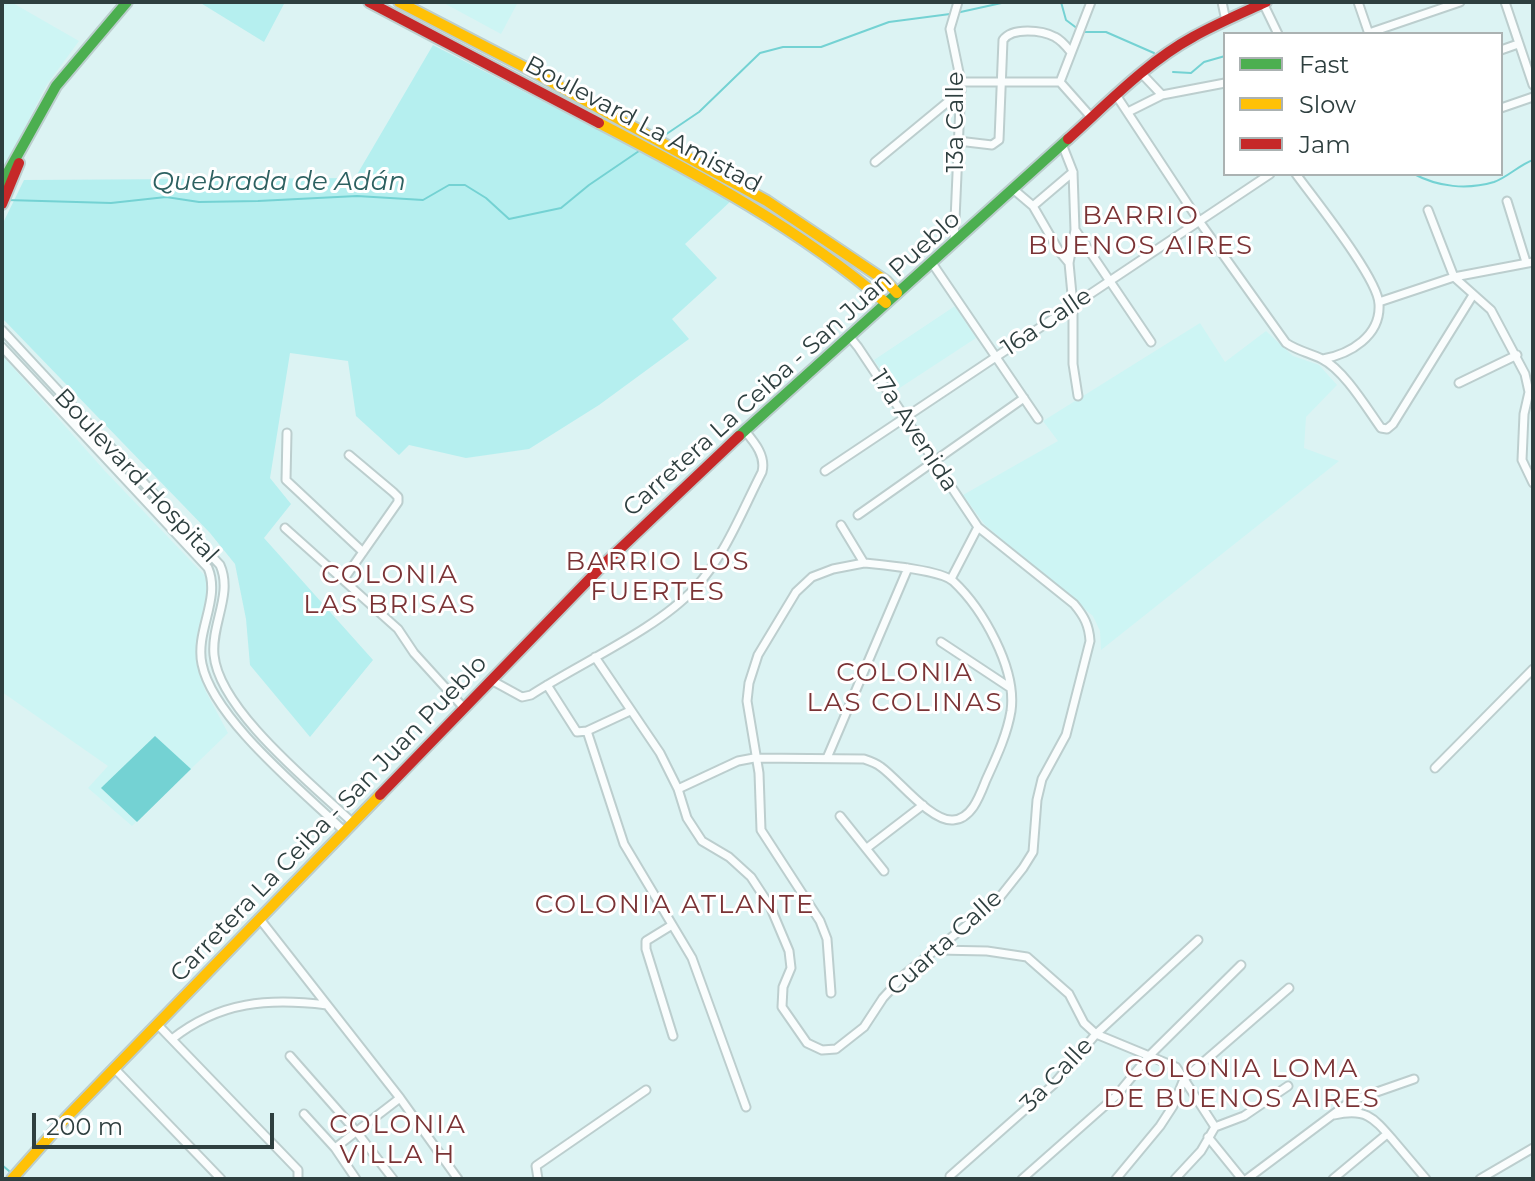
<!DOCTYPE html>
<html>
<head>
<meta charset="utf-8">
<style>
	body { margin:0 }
	#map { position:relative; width:1535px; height:1181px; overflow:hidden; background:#dcf3f3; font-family:Montserrat,sans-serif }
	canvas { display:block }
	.frame { position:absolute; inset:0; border:4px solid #2e3f3f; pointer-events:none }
	.legend { position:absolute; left:1223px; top:32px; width:280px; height:144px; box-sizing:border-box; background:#fff; border:2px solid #abb2b2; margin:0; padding:10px 14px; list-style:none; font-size:24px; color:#2e3f3f }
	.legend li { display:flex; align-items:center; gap:16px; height:40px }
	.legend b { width:40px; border:2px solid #abb2b2 }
	.scale { position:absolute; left:32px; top:1113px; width:242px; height:36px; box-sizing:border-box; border:4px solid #2e3f3f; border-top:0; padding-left:10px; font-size:24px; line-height:28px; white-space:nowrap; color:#2e3f3f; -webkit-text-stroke:6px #fff; paint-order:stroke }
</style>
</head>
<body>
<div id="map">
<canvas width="1535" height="1181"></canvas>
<div class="frame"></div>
<ul class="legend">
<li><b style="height:10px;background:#4caf50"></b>Fast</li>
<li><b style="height:10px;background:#ffc107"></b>Slow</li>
<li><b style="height:10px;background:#c62828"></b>Jam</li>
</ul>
<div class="scale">200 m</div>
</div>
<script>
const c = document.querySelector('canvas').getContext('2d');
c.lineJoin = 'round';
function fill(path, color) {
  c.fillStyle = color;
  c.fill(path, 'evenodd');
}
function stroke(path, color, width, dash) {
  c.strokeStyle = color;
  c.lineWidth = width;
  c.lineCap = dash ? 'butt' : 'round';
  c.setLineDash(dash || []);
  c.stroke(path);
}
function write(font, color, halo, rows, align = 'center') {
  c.font = font + ' Montserrat,sans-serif';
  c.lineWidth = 6;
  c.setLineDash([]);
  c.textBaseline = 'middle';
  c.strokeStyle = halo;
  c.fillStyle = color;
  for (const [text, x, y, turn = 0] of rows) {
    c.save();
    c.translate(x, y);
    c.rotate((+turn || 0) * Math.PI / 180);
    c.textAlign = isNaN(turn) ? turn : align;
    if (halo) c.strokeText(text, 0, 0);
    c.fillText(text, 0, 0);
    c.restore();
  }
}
fill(new Path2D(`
	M2,2H11L79,41L46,86L2,173Z
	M442,2H518L501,34Z
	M955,306L976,338L895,391L874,360Z
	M1200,323L1225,362L1266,331L1293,356L1319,365L1337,385L1306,417L1304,448L1339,461L1101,650L1100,631L1093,616L985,525L963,495L1058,441L1043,421Z
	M2,355L104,470L210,581L209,594L198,640V665L205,690L228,733L132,826L88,788L108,766L2,692Z`), '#cdf5f4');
fill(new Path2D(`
	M199,2H285L264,42Z
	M433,45L733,199L685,244L717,278L672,319L689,339L599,405L529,449L466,458L409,445L399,455L356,416L348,361L290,353L270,478L291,504L264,538L373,660L310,737L250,665L246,619L235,564L210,533L2,318V225L24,180L355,178Z`), '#b5efef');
fill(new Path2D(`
	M155,736L191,769L137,822L101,788Z`), '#74d2d3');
stroke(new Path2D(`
	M1061,2L1066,20L1078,29
	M956,13L1006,2
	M1084,32H1106L1154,53
	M1173,72L1191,73L1204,62L1225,56
	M662,137L699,112L760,53L783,47H821L889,22L950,14
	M1414,174C1438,187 1467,190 1494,182C1508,177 1519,165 1533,160
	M7,200L111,203L166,197L199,202L258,201L357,196L423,200L449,185H465L486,198L509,219L561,208L589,185L639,151
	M2,1165L9,1171`), '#74d2d3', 2);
const street = new Path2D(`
	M1222,2L1226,21
	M1358,2L1369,34
	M1505,2L1533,85
	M1263,3L1278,34
	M1369,33L1460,2
	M1501,50L1518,44
	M1142,74L1162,95
	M961,82H1060L1091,117
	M1060,82L1091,2
	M1116,95L1199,221L1286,343C1298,351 1310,353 1322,359C1344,370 1366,407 1381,428L1387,429L1393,424L1473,295
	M1501,108L1533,97
	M1128,112L1162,95L1225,83
	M958,141L992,145L999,140L1003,40C1012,27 1042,30 1055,37C1061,40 1066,46 1070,51
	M1062,144L1073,172L1075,230L1069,263L1073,305V364L1078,396
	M875,162L961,91
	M1296,174C1314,199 1378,278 1379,304C1381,336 1350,354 1323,359
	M1013,189L1033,206L1059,251L1069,263
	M1507,201L1526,262
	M1033,206L1073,172
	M1428,210L1454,277L1491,310L1525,374L1529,392L1524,414L1522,460L1533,483
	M1076,231L1151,342
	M954,243L961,82L950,29L958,2
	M932,263L1038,419
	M1379,302L1454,277L1533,262
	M2,330L220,565C233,594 211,624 214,655C219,710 313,785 353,823
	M2,347L208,568C221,599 195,631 202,664C213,719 304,792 345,832
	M1459,383L1517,355
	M287,433L286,480L363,552
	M825,471L1270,174
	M858,515L1024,398
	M285,528L398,629L414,653L464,708
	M344,579L398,502V497L393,492L349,455
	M951,579L978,527
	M941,642L1009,687
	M595,657L660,753L678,789L687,818L702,841L729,857L751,877L770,906L789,951L791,968L783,987L782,1007L807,1043L822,1050L836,1049L864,1027L883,998L905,974L996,902L1023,868L1033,852L1037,800L1042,779L1066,735L1090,641C1089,625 1084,616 1074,604L978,527L858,347L849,336
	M491,680L522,697L531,695C580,663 656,630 695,588C725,556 742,511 762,472C766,456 755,443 745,431
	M547,685L577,732L587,731L630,711
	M587,731L624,844L692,958L746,1107
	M827,758L908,568
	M1435,768L1533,669
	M678,789L738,761L754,758L864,759C870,761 876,763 881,767C898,779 931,822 953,820C972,819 980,795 986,780C996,758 1007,735 1011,711C1017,669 983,609 953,581C940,570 884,565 864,563L841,525
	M840,816L884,871
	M867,848L923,805
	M259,918L400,1098L458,1179
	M672,925L646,941V949L673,1036
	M937,950L987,951L1027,957L1069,994L1084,1023L1096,1034L1176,1067L1215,1127
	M831,993L827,939L820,921L761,830L759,773L747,701L749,683L758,655L796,592L812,577L833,569L864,563
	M158,1025L298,1170V1179
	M172,1039C220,1001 269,998 327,1005
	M290,1056L356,1131L393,1179
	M115,1069L221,1179
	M304,1114L335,1148L356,1179
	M1334,1115C1366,1108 1373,1117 1393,1140C1404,1153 1415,1166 1426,1179
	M1208,1137L1242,1179
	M335,1148L400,1098
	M950,1176L1053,1085L1096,1034L1198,940
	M538,1179L536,1166L646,1090
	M1022,1179L1116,1096L1149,1056L1241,965
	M1116,1179L1160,1126L1173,1106L1184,1079L1289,988
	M1175,1179L1201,1151L1215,1127L1244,1116L1288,1086
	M1247,1179L1351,1101L1414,1079
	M1333,1179L1387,1134
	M1480,1179L1533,1148`);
const fast = new Path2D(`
	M2,183L56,86L127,2
	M739,436L1068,139`);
const slow = new Path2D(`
	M399,2L530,70L767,201L886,281L897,293
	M599,123C699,175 800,229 886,303
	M12,1179L67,1117L380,795`);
const jam = new Path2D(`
	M369,2L599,123
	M1068,139C1107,104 1147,62 1193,37C1216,24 1242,13 1266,2
	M2,204L19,163
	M380,795L603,565L739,436`);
stroke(street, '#bccece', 11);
stroke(fast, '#bccece', 14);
stroke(slow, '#bccece', 14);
stroke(jam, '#bccece', 14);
stroke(street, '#fafdfd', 7);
stroke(fast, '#4caf50', 10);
stroke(slow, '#ffc107', 10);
stroke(jam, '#c62828', 10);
write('24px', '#2e3f3f', '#fff', [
	["13a Calle",956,122,-90],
	["Boulevard La Amistad",643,125,28],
	["16a Calle",1047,322,-34],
	["Carretera La Ceiba - San Juan Pueblo",792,364,-42],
	["17a Avenida",914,431,57],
	["Boulevard Hospital",136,476,47],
	["Carretera La Ceiba - San Juan Pueblo",329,819,-46],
	["Cuarta Calle",945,943,-42],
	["3a Calle",1057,1075,-46]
]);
write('italic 26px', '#2d6161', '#fff', [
	["Quebrada de Adán",279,182]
]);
c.letterSpacing = '2px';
write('26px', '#7a3335', '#fff', [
	["BARRIO",1141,216],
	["BUENOS AIRES",1141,246],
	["BARRIO LOS",658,562],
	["FUERTES",658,592],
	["COLONIA",390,575],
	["LAS BRISAS",390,605],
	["COLONIA",905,673],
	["LAS COLINAS",905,703],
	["COLONIA ATLANTE",675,905],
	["COLONIA LOMA",1242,1069],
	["DE BUENOS AIRES",1242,1099],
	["COLONIA",398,1125],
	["VILLA H",398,1155]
]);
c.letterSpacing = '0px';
</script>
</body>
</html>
